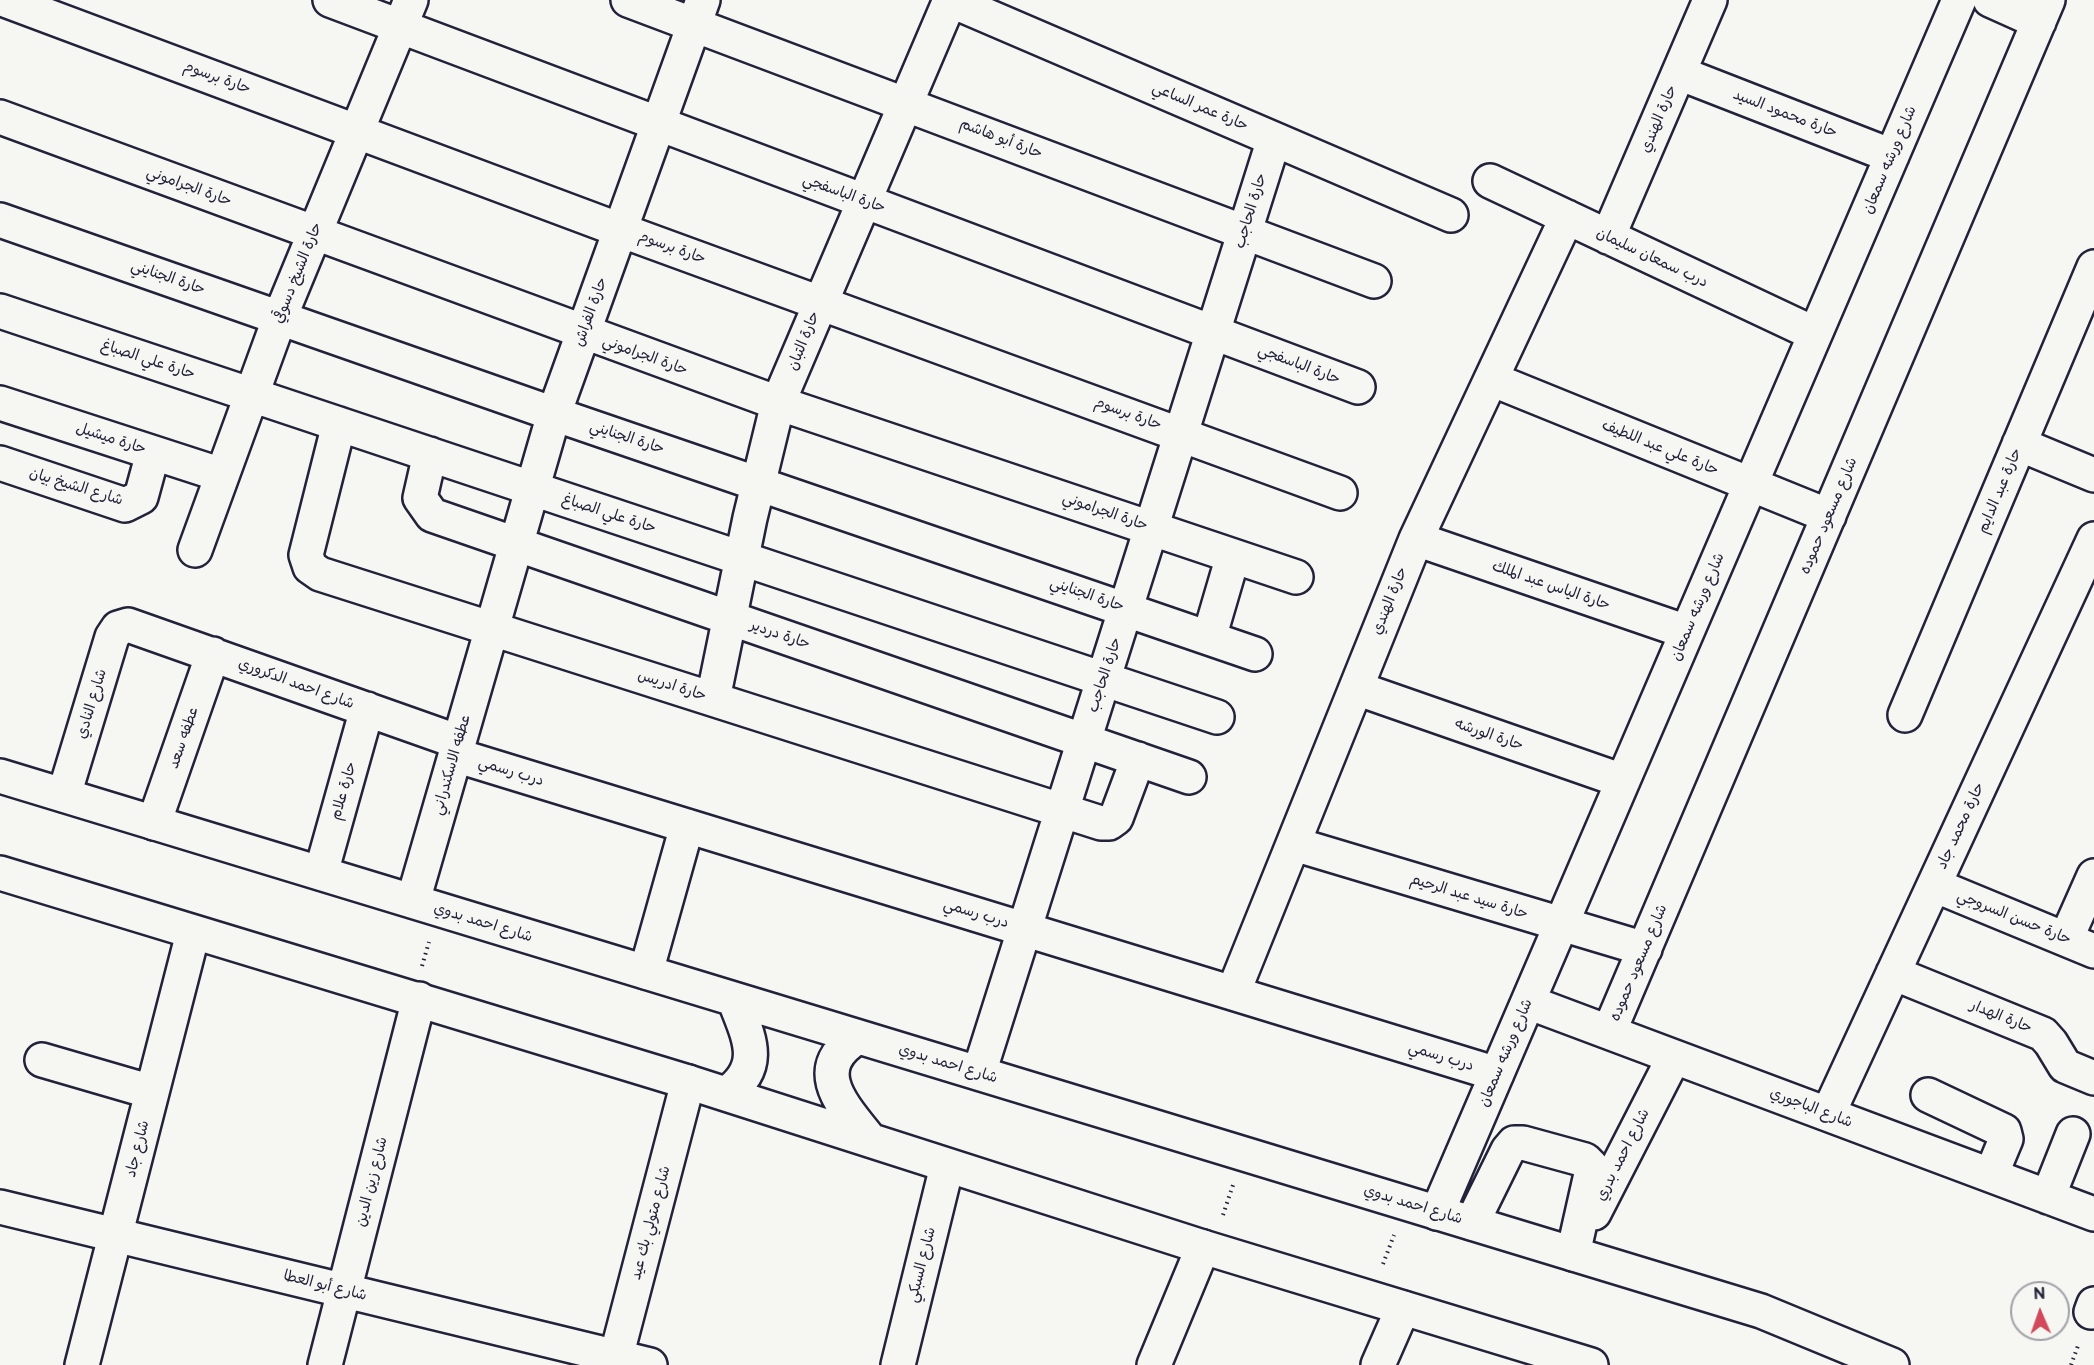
<!DOCTYPE html>
<html>
<head>
<meta charset="utf-8">
<style>
	body { margin:0 }
	#map { position:relative; width:2094px; height:1365px; overflow:hidden; background:#f6f6f2; font-family:"Balsamiq Sans",sans-serif }
	canvas { display:block }
	.north { position:absolute; left:2010px; top:1281px; width:60px; height:60px; box-sizing:border-box; background:#f6f6f2; border:2px solid #a1a1a9; border-radius:50%; rotate:358deg; font-size:16px; font-weight:700; line-height:24px; text-align:center; color:#22223b }
	.north::after { content:''; display:block; margin:auto; width:21px; height:27px; background:#d1495b; clip-path:polygon(50% 0,100% 100%,50% 72%,0 100%) }
</style>
</head>
<body>
<div id="map">
<canvas width="2094" height="1365"></canvas>
<div class="north">N</div>
</div>
<script>
const c = document.querySelector('canvas').getContext('2d');
c.lineJoin = 'round';
function stroke(path, color, width, dash) {
  c.strokeStyle = color;
  c.lineWidth = width;
  c.lineCap = dash ? 'butt' : 'round';
  c.setLineDash(dash || []);
  c.stroke(path);
}
function write(font, color, halo, rows, align = 'center') {
  c.font = font + ' "Balsamiq Sans","Playpen Sans Arabic",sans-serif';
  c.lineWidth = 4.5;
  c.setLineDash([]);
  c.textBaseline = 'middle';
  c.strokeStyle = halo;
  c.fillStyle = color;
  for (const [text, x, y, turn = 0] of rows) {
    c.save();
    c.translate(x, y);
    c.rotate((+turn || 0) * Math.PI / 180);
    c.textAlign = isNaN(turn) ? turn : align;
    if (halo) c.strokeText(text, 0, 0);
    c.fillText(text, 0, 0);
    c.restore();
  }
}
const minor = new Path2D(`
	M5,0L620,230L1340,493
	M330,0L1358,387
	M628,0L1374,281
	M950,0L1451,215
	M1990,0L2039,22
	M1679,73L1892,156
	M0,117L778,403L1296,577
	M1490,181L1815,334
	M0,220L554,414L1255,654
	M1608,237L1710,0
	M0,311L1217,717
	M1491,379L1829,516
	M0,403L222,475
	M339,424L306,555L310,567L320,574L1101,823H1109L1116,818L1138,759
	M2019,444L2094,475
	M430,454L420,498L432,515L1189,777
	M0,463L125,505L141,497L153,453
	M1416,539L1687,632
	M195,550L280,317L411,0
	M1209,638L1233,556
	M1356,688L1623,781
	M713,699L750,518L778,403L950,0
	M1905,715L2094,267
	M455,755L1497,1074
	M64,795L112,637L118,628L128,625L459,742
	M154,823L213,654
	M1294,844L1645,949
	M321,873L367,709
	M1934,885L2094,951
	M413,901L554,414L703,0
	M2066,939L2094,876
	M646,972L687,826
	M1893,973L2043,1034L2051,1043L2065,1066L2094,1078
	M1233,993L1416,539L1567,217
	M1528,1002L2094,1214
	M1609,1032L2048,0
	M42,1060L152,1092
	M979,1073L1274,139
	M1928,1095L2004,1131L2006,1139L1991,1175
	M1828,1114L2094,539
	M2048,1197L2073,1134
	M0,1207L650,1365
	M1437,1213L1959,0
	M1594,1213L1674,1057
	M1472,1223L1508,1150L1514,1143H1523L1585,1160L1591,1166V1174L1573,1254
	M2091,1312L2094,1304
	M82,1365L193,933
	M325,1365L419,999
	M614,1365L688,1082
	M898,1365L947,1166
	M1154,1365L1203,1247
	M1378,1365L1403,1308`);
const major = new Path2D(`
	M0,776L1761,1311L1892,1365
	M0,873L688,1082L1203,1247L1591,1365
	M858,1037C806,1069 844,1107 870,1140
	M726,1094C766,1066 748,1036 734,999`);
stroke(minor, '#22223b', 38);
stroke(major, '#22223b', 38);
stroke(new Path2D(`
	M422,966L429,942
	M1223,1215L1233,1185
	M1383,1264L1394,1235
	M2071,1365L2079,1343`), '#22223b', 4, [1.5, 4.5]);
stroke(minor, '#f6f6f2', 33);
stroke(major, '#f6f6f2', 33);
write('15px', '#22223b', '#f6f6f2', [
	["حارة برسوم",217,78,20],
	["حارة عمر الساعي",1200,107,23],
	["حارة محمود السيد",1785,114,21],
	["حارة الهندي",1659,119,-67],
	["حارة أبو هاشم",1001,139,21],
	["شارع ورشه سمعان",1890,160,-67],
	["حارة الجراموني",189,187,20],
	["حارة الباسفجي",844,194,20],
	["حارة الحاجب",1251,211,-73],
	["حارة برسوم",672,248,20],
	["درب سمعان سليمان",1652,258,25],
	["حارة الشيخ دسوقي",298,273,-68],
	["حارة الجنايني",168,278,19],
	["حارة الفراش",591,312,-70],
	["حارة التبان",804,341,-68],
	["حارة الجراموني",645,356,20],
	["حارة علي الصباغ",148,360,18],
	["حارة الباسفجي",1299,365,21],
	["حارة برسوم",1128,414,20],
	["حارة الجنايني",627,438,18],
	["حارة ميشيل",111,439,18],
	["حارة علي عبد اللطيف",1660,448,22],
	["شارع الشيخ بيان",76,487,17],
	["حارة عبد الدايم",2000,491,-67],
	["حارة الجراموني",1105,512,19],
	["حارة علي الصباغ",609,514,18],
	["شارع مسعود حموده",1829,516,-67],
	["حارة الياس عبد الملك",1551,586,19],
	["حارة الجنايني",1087,595,19],
	["حارة الهندي",1390,601,-68],
	["شارع ورشه سمعان",1698,607,-67],
	["حارة دردير",780,635,19],
	["حارة الحاجب",1105,675,-72],
	["شارع احمد الدكروري",296,684,20],
	["حارة ادريس",672,686,18],
	["شارع النادي",92,704,-73],
	["حارة الورشه",1489,735,19],
	["عطفه سعد",184,738,-71],
	["عطفه الاسكندراني",452,765,-74],
	["درب رسمي",511,772,17],
	["حارة علام",344,791,-74],
	["حارة محمد جاد",1961,826,-65],
	["حارة سيد عبد الرحيم",1469,897,17],
	["درب رسمي",976,914,17],
	["حارة حسن السروجي",2014,918,22],
	["شارع احمد بدوي",483,923,17],
	["شارع مسعود حموده",1639,963,-67],
	["حارة الهدار",2001,1017,22],
	["شارع ورشه سمعان",1506,1053,-67],
	["درب رسمي",1441,1057,17],
	["شارع احمد بدوي",948,1064,17],
	["شارع الباجوري",1811,1108,21],
	["شارع جاد",138,1149,-76],
	["شارع احمد بدري",1623,1155,-63],
	["شارع زين الدين",372,1182,-76],
	["شارع احمد بدوي",1413,1205,17],
	["شارع متولي بك عيد",651,1223,-75],
	["شارع السبكي",922,1265,-76],
	["شارع أبو العطا",325,1286,14]
]);
</script>
</body>
</html>
